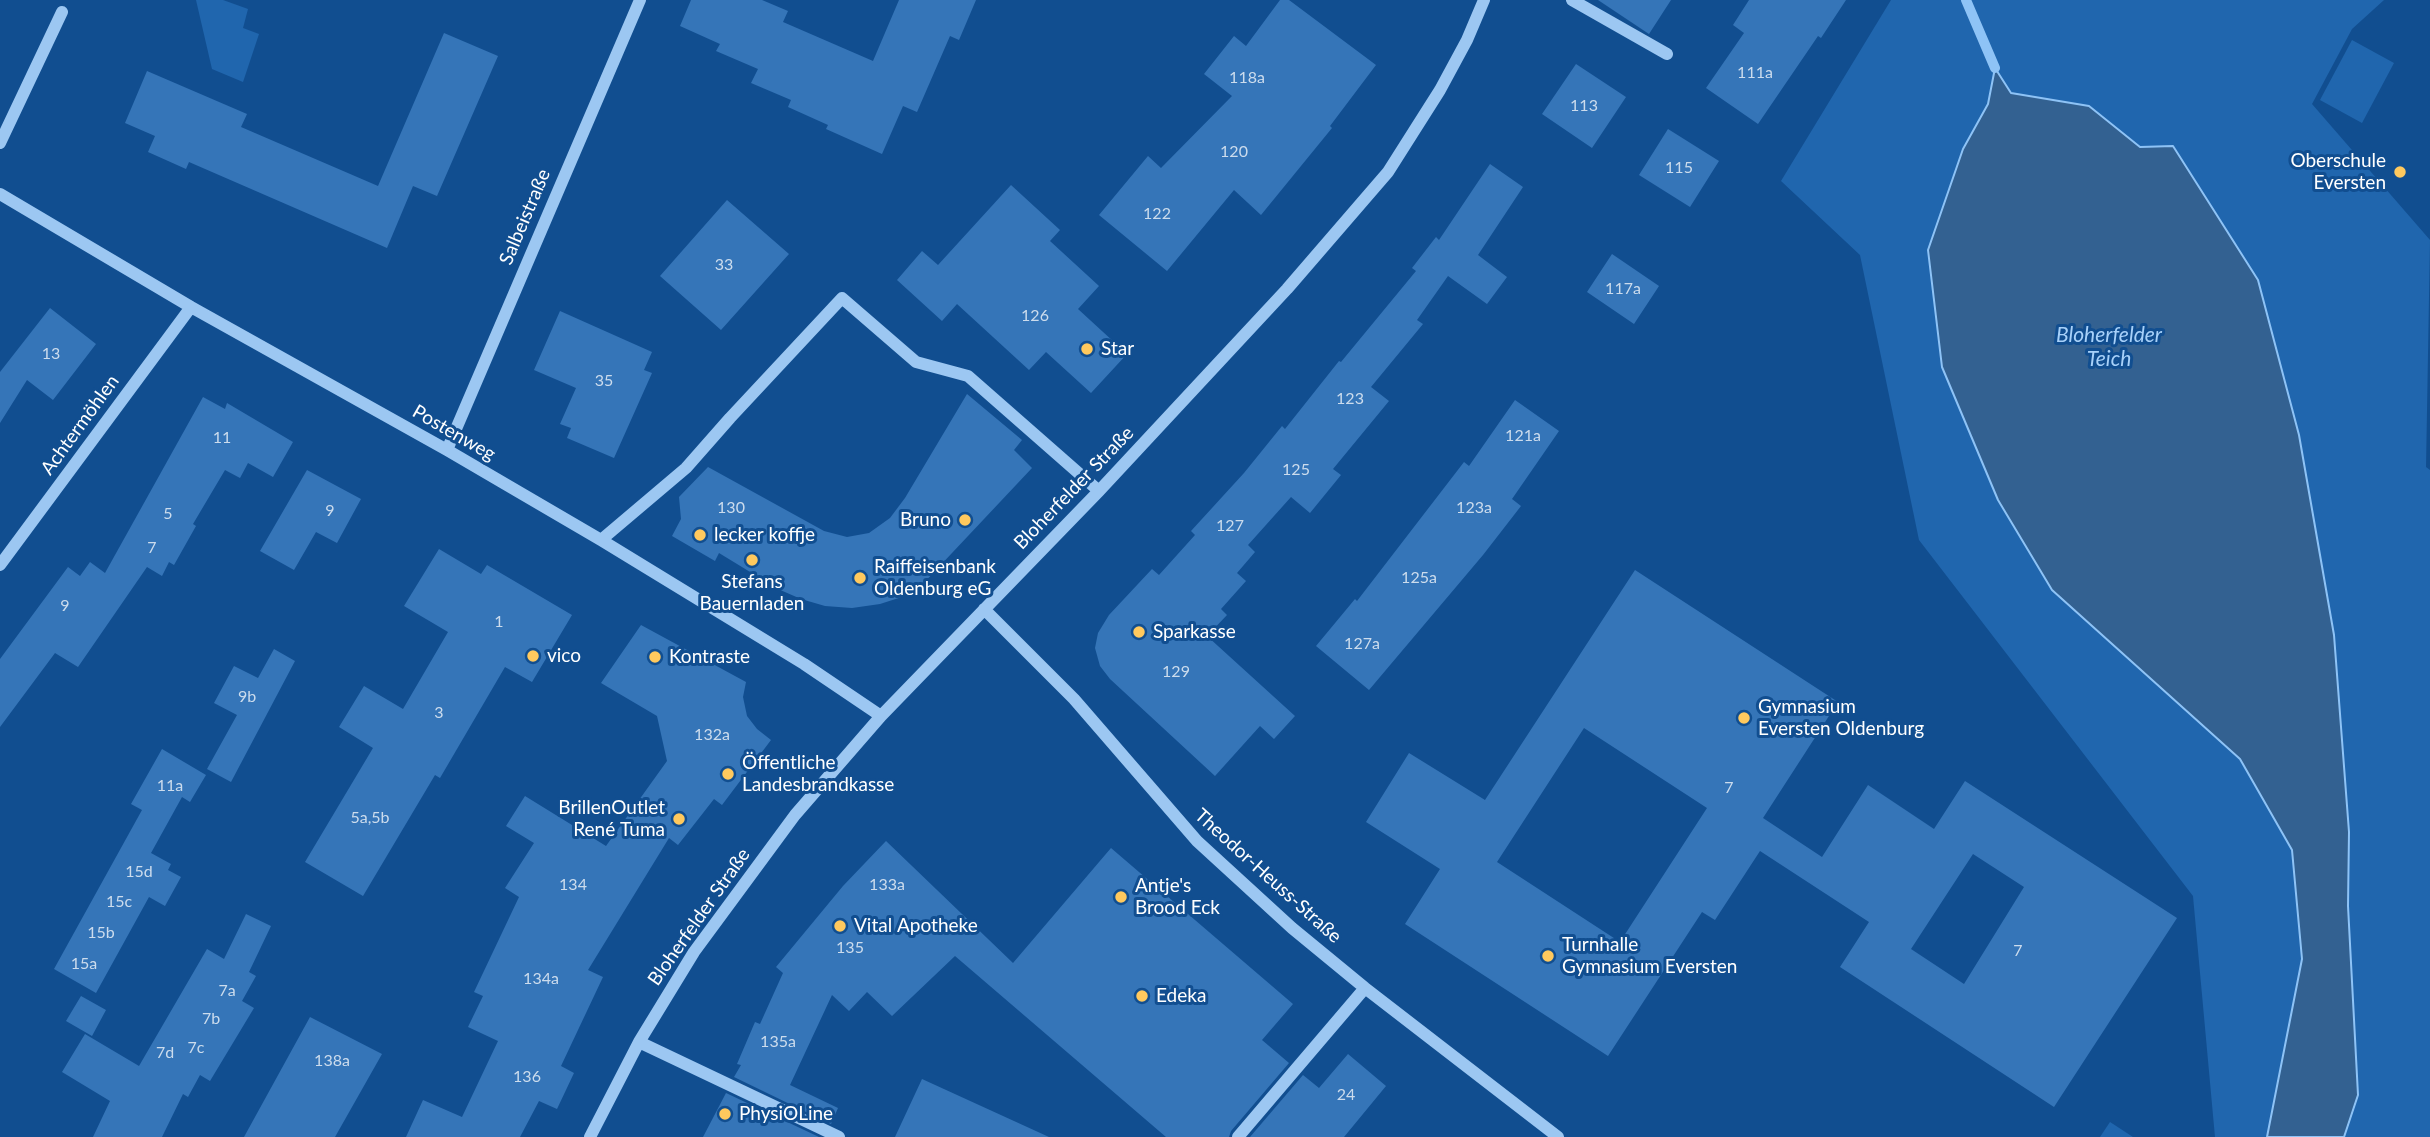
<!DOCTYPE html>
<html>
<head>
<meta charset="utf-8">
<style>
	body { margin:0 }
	canvas { display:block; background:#114e90 }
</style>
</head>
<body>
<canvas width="2430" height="1137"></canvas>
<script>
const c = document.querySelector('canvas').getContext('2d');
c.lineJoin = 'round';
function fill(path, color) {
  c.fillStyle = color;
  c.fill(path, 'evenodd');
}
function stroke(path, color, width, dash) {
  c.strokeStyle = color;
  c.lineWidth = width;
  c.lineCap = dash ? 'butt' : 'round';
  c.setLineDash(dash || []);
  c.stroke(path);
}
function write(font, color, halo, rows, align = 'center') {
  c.font = font + ' Lato,sans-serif';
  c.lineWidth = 6;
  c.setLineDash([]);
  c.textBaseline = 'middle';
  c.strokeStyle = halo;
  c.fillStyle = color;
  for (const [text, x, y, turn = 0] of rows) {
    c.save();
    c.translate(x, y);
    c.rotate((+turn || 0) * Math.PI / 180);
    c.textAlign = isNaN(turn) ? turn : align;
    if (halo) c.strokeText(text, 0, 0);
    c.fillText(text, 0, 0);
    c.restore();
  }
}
fill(new Path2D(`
	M196,0H223L248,9L243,28L259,34L243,82L212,69Z
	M1891,0H2384L2352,29L2312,104L2430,240L2426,467L2430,470V1137H2344L2358,1095L2348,906L2349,832L2334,635L2299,435L2258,280L2174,146L2140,147L2089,106L2011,93L1995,69L1988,104L1963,149L1928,250L1942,367L1998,500L2052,590L2240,759L2292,850L2302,959L2267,1137H2215L2193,896L1919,540L1860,255L1781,181Z
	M2352,40L2394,63L2362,123L2320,100Z
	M2110,1122L2133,1137H2100Z`), '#2066ae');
const water = new Path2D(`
	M1995,68L2011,93L2089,106L2140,147L2173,146L2258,280L2299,435L2334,635L2349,832L2348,906L2358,1095L2344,1137H2267L2302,959L2292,850L2240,759L2052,590L1998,500L1942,367L1928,250L1963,149L1988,104Z`);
fill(water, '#336191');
stroke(water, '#8ec3f6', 2);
stroke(new Path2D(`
	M1966,0L1995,68`), '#8ec3f6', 10);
fill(new Path2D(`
	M691,0H762L788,11L783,22L873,61L899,0H976L959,40L950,36L917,112L903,106L882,154L826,129L828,125L788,107L791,100L751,83L758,69L716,51L720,44L680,26Z
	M1280,0H1289L1376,65L1330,126L1332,128L1261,215L1234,190L1167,271L1099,215L1148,156L1161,168L1232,96L1204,74L1234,36L1246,46Z
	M1598,0H1671L1649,34Z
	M1749,0H1846L1821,38L1818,36L1758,124L1706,88L1744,33L1733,25Z
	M444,33L498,56L437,196L413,186L387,248L189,162L186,169L148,152L155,136L125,123L147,71L247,114L241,127L378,186Z
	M1576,64L1626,97L1592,148L1542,114Z
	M1668,129L1719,161L1690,207L1639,175Z
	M1490,164L1523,187L1478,255L1507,277L1487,304L1448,276L1417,320L1423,324L1371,387L1389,401L1333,469L1341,475L1310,513L1291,497L1248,545L1255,552L1237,573L1246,581L1221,609L1227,615L1207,636L1295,716L1274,739L1260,726L1215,776L1110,679L1100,666L1095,648L1098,633L1109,615L1152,569L1159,575L1195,535L1191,531L1244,473L1282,426L1285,429L1339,361L1341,362L1416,271L1412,268L1436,237L1439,240Z
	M1011,185L1060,230L1050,241L1099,286L1078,309L1127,354L1091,393L1046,352L1029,370L957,304L942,321L897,280L922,251L938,265Z
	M727,200L789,254L721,330L660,276Z
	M1612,254L1659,286L1634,324L1587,292Z
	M50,308L96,344L53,400L27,380L0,423V372Z
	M560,311L652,352L644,370L652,373L614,458L567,438L571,428L560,424L576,388L534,370Z
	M967,394L1022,440L1014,450L1032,468L920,587L905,596L880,604L852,608L825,606L801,599L778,589L719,553L715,561L672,536L681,519L679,497L708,467L824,531L847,537L869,533L890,518L905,498Z
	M203,397L225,409L227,403L293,442L273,477L248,463L240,478L225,470L193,524L196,526L174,565L169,562L162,576L147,567L78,667L55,653L0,727V659L68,567L80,576L90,562L105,573Z
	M1515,400L1559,431L1512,499L1521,506L1483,555L1369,690L1316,646L1355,599L1357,601L1464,462L1469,466Z
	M307,470L361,499L337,543L316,532L294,570L260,551Z
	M439,549L481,574L487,565L572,615L532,682L505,667L440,778L435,775L363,896L305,862L373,748L339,727L364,686L403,709L448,632L404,606Z
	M1635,570L1838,702L1763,818L1822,857L1868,785L1934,829L1965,781L2177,918L2054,1107L1840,967L1869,922L1760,851L1715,920L1702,912L1608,1056L1405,924L1440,869L1366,822L1409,753L1485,800ZM1584,728L1707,808L1620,942L1497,862ZM1973,854L2024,887L1964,984L1911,949Z
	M641,625L746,682L743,697L747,716L757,729L771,740L722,805L714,799L678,845L669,838L588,970L603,977L561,1066L574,1073L557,1109L539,1101L520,1137H406L423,1100L462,1117L498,1041L468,1027L483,996L474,992L519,897L505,888L534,843L506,826L525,796L606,846L667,761L657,716L601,683Z
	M274,649L295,661L231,782L207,769L237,715L214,703L234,666L258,678Z
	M162,749L206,775L190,802L182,797L151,853L171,864L168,870L181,877L165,906L149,897L96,993L54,969L142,810L131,804Z
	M886,841L1013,963L1111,848L1293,1004L1262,1040L1289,1063L1231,1131L1229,1137H1166L955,956L892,1016L867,992L849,1011L832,995L790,1085L838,1108L831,1124L734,1077L741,1065L737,1064L755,1022L760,1024L783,973L776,967L843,886Z
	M246,914L271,926L249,972L256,976L242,1001L254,1008L210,1081L200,1075L188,1097L183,1094L162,1137H93L110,1101L62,1072L85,1034L139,1066L207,949L224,959Z
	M81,996L106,1010L92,1036L66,1021Z
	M310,1017L382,1054L335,1137H244Z
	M1348,1054L1386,1086L1344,1137H1250L1303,1075L1319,1088Z
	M922,1079L1049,1137H895Z
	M726,1093L819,1137H703Z`), '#3575b8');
stroke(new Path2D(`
	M1572,0L1667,54
	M0,143L62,12
	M0,194L191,307L447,450L601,540L804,664L881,716
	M447,450L640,0
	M601,540L686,468L730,418L842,298L916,362L968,376L1099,491
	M0,565L191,307
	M984,609L1074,699L1197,841L1292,928L1365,988L1558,1137
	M639,1042L839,1137
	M590,1137L639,1042L694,952L795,815L881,716L1099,491L1287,289L1388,172L1440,90L1467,40L1484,0
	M1238,1137L1365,988`), '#9cc7f2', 12);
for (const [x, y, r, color] of [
	[2400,172,7,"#ffc95e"],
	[1087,349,7,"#ffc95e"],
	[965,520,7,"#ffc95e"],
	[700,535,7,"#ffc95e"],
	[752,560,7,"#ffc95e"],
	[860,578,7,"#ffc95e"],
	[1139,632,7,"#ffc95e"],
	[533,656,7,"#ffc95e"],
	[655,657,7,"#ffc95e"],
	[1744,718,7,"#ffc95e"],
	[728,774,7,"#ffc95e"],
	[679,819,7,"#ffc95e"],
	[1121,897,7,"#ffc95e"],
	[840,926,7,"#ffc95e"],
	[1548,956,7,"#ffc95e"],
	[1142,996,7,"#ffc95e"],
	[725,1114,7,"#ffc95e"]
]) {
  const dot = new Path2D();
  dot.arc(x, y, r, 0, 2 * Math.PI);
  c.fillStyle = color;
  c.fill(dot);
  stroke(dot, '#114e90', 2.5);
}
write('16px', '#ccdced', null, [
	["111a",1755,73],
	["118a",1247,78],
	["113",1584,106],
	["120",1234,152],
	["115",1679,168],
	["122",1157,214],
	["33",724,265],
	["117a",1623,289],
	["126",1035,316],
	["13",51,354],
	["35",604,381],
	["123",1350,399],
	["121a",1523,436],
	["11",222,438],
	["125",1296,470],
	["130",731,508],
	["123a",1474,508],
	["9",330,511],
	["5",168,514],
	["127",1230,526],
	["7",152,548],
	["125a",1419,578],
	["9",65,606],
	["1",499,622],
	["127a",1362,644],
	["129",1176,672],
	["9b",247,697],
	["3",439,713],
	["132a",712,735],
	["11a",170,786],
	["7",1729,788],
	["5a,5b",370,818],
	["15d",139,872],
	["134",573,885],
	["133a",887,885],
	["15c",119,902],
	["15b",101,933],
	["135",850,948],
	["7",2018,951],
	["15a",84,964],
	["134a",541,979],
	["7a",227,991],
	["7b",211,1019],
	["135a",778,1042],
	["7c",196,1048],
	["7d",165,1053],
	["138a",332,1061],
	["136",527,1077],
	["24",1346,1095]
]);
write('19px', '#fff', '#114e90', [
	["Oberschule",2386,161,"right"],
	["Eversten",2386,183,"right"],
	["Star",1101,349],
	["Bruno",951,520,"right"],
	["lecker koffje",714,535],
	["Raiffeisenbank",874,567],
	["Oldenburg eG",874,589],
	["Stefans",752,582,"center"],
	["Bauernladen",752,604,"center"],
	["Sparkasse",1153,632],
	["vico",547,656],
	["Kontraste",669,657],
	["Gymnasium",1758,707],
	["Eversten Oldenburg",1758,729],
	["Öffentliche",742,763],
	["Landesbrandkasse",742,785],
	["BrillenOutlet",665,808,"right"],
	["René Tuma",665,830,"right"],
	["Antje's",1135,886],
	["Brood Eck",1135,908],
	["Vital Apotheke",854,926],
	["Turnhalle",1562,945],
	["Gymnasium Eversten",1562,967],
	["Edeka",1156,996],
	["PhysiOLine",739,1114]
], 'left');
write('19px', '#fff', '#114e90', [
	["Salbeistraße",525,217,-67],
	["Achtermöhlen",80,425,-54],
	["Postenweg",454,433,30],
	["Bloherfelder Straße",1074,488,-46],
	["Theodor-Heuss-Straße",1268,876,42],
	["Bloherfelder Straße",699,917,-55]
]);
write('italic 21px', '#a8d1f9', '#114e90', [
	["Bloherfelder",2109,335],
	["Teich",2109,359]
]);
</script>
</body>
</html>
